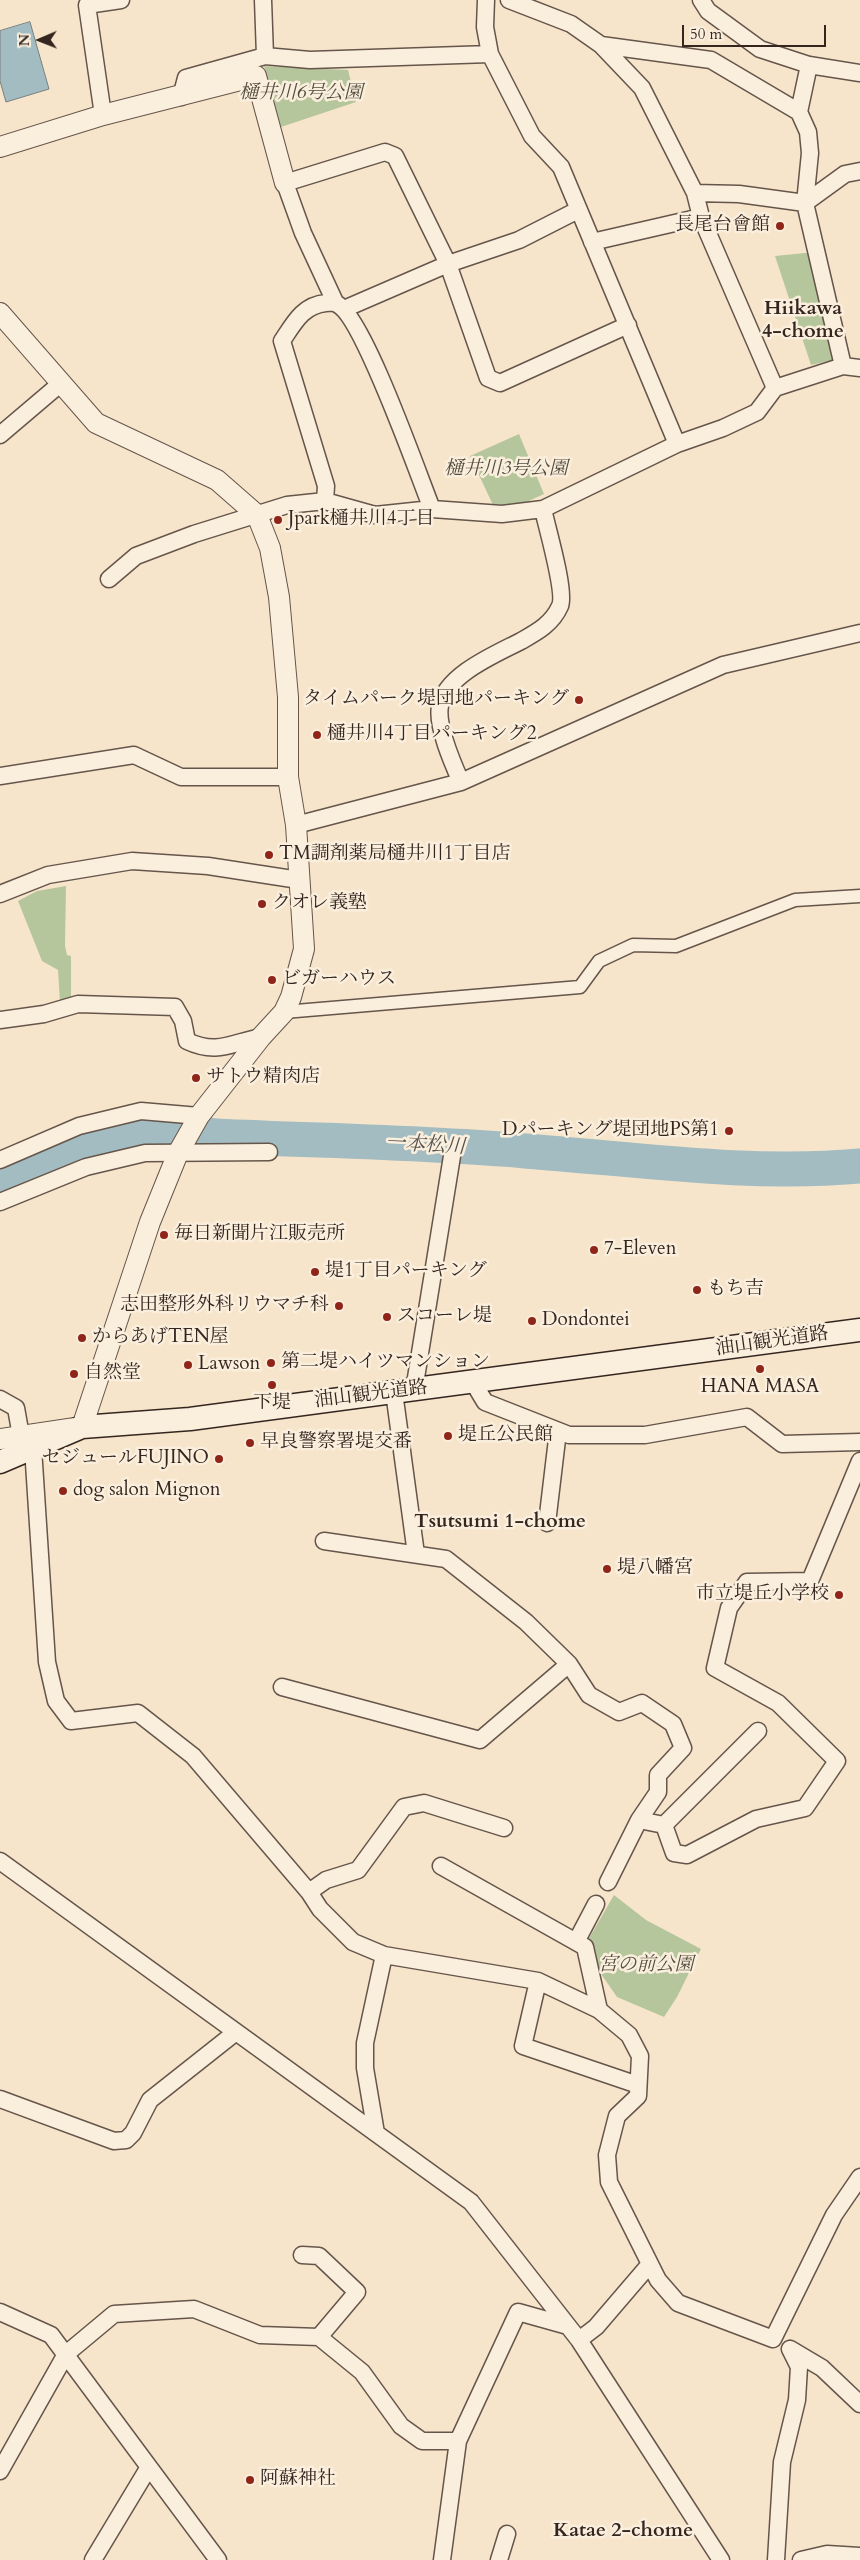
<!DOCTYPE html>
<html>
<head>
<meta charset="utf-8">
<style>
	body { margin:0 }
	#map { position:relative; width:860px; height:2560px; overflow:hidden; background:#f7e5cb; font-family:Cardo,serif }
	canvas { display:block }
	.north { position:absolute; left:15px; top:15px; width:50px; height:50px; -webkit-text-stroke:4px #faeedd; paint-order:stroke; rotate:269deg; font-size:14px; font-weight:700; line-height:20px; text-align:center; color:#34251f }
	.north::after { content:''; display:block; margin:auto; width:18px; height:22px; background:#34251f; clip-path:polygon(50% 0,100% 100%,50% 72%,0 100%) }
	.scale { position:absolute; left:682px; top:25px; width:144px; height:22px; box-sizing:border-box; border:2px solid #34251f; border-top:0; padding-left:6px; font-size:15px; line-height:18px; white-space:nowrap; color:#34251f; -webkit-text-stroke:4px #faeedd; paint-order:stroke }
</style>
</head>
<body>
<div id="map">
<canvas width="860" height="2560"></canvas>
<div class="north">N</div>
<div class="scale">50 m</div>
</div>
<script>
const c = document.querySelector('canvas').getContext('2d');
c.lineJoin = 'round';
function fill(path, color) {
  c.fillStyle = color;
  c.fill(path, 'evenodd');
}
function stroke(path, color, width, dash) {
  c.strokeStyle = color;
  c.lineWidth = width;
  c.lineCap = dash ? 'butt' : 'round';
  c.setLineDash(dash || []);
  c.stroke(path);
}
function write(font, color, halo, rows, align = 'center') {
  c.font = font + ' Cardo,"Noto Serif JP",serif';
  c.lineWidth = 5;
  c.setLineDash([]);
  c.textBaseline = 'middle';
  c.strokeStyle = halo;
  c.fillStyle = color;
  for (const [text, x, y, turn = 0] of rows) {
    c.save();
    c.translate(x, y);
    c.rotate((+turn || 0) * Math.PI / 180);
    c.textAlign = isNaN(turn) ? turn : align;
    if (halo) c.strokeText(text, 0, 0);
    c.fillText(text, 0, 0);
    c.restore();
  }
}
fill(new Path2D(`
	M264,66L348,70L356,102L281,127Z
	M815,252L839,359L811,365L775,256Z
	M519,434L544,494L520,505H493L470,456Z
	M66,886L65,946L67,955L71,956V1001L60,1002L58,970L42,961L18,901L37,891Z
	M614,1895L646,1920L701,1949L677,1997L664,2017L617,1997L597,1968L588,1940Z`), '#b6c69c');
const water = new Path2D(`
	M30,22L49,89L6,102L0,81V31Z`);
fill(water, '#a2bcc1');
stroke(water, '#768080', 1);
stroke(new Path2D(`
	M0,1183L106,1136L174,1130L216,1136C319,1141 422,1142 525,1151C635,1159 749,1176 860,1166`), '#a2bcc1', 35);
const pedestrian = new Path2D(`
	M284,1012L580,987L599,961L633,945L676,946L795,900L860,896`);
const minor = new Path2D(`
	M263,0L265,56L310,60L490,54
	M486,0L485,27L490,54L532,136L561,167L677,444
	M509,0L571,24L601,45L642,88L695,193L739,194L805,203L845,174L860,171
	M701,0L708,11L760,49L809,65L860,73
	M601,45L711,60L799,112
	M809,65L799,112L808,132L810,153L805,203L843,366
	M181,97L186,78L265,56
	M103,115L87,5L121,0
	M695,193L701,217L775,388
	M592,242L701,217
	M335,302L303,233L285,183L385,152L395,156L448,264L488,378L500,383L628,325
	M344,309L448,264L519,240L578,210
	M0,435L60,384
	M325,501L326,486L282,341C294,323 303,305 326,303C330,303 334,302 337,304C363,316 418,474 432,509
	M109,579L136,556L194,534L287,505L325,501L375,515L432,509L502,514L543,509L677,444L723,428L757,412L775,388L843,366L860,368
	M0,776L134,755L181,777H288
	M461,782C453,764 436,726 440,706C445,675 496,654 521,641C537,632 552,624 560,606C566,592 547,528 543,509
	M296,825L461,782L723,665L860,633
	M0,894L48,875L132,861L208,866L299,880
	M0,1020L44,1014L78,1004L175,1007L183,1021L187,1041C217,1055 231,1043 261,1037
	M0,1160L79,1126L141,1111L199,1116
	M0,1202L86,1167L145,1153L269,1152
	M473,1382L485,1402L569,1435H645L747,1417L782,1444L860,1442
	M414,1390L452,1156
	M394,1392L416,1554
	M0,1399L16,1408L21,1436
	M33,1448L47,1662L56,1701L71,1721L138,1713L193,1756L309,1892L320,1909L353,1942L384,1955L538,1981L599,2010
	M547,1523L558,1431
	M324,1541L446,1559L526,1622L569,1664L589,1695L619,1712L642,1703L673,1724L683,1748L658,1775V1792L639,1820
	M282,1687L480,1740L569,1664
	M664,1825L758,1731
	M0,1861L471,2202L579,2340L721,2560
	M441,1866L585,1947L599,2010L629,2035L640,2056L638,2096L617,2116L607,2155L609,2182L650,2264L596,2327L579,2340
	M608,1882L639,1820L664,1825L674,1853L687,1855L756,1819L805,1808L837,1761L778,1703L715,1668L729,1608L747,1582L810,1581L860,1461
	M309,1892L326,1880L358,1870L404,1807L424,1803L504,1828
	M576,1942L596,1904
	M538,1981L523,2046L638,2085
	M0,2099L114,2141L126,2140L133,2133L150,2100L236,2032
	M376,2133L365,2068V2043L384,1955
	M302,2255L319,2256L357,2292L319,2337
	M650,2264L658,2280L678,2303L773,2339L834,2215L860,2177
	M0,2312L51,2335L218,2560
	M790,2349L822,2368L860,2404
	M0,2471L66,2354L114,2314L194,2309L260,2335L319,2337L362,2372L401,2426L422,2441H458L518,2312L568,2326
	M93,2560L149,2467
	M442,2560L458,2441
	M499,2560L507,2534
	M776,2560L782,2462L797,2400L799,2367L790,2349
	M801,2560L827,2554L860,2556`);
const tertiary = new Path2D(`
	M0,147L103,115L256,76L285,183
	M0,313L96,423L217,480L257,515L270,548L279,597L288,697V777L296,825L304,949L291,997L284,1012L261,1037L199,1116L178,1153L150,1222L82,1427L0,1439`);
const secondary = new Path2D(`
	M0,1462L82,1427L190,1419L860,1330`);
stroke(pedestrian, '#65554a', 15);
stroke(minor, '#65554a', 19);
stroke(tertiary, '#65554a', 22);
stroke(secondary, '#34251f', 25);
stroke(pedestrian, '#faeedd', 12);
stroke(minor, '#faeedd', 16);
stroke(tertiary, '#faeedd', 20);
stroke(secondary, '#faeedd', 22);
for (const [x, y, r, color] of [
	[780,226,5,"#8f2418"],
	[278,520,5,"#8f2418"],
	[579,700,5,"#8f2418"],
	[317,735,5,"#8f2418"],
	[269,855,5,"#8f2418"],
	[262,904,5,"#8f2418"],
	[272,980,5,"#8f2418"],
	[196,1078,5,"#8f2418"],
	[729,1131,5,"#8f2418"],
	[164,1235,5,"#8f2418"],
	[594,1250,5,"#8f2418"],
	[315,1272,5,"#8f2418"],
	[697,1290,5,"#8f2418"],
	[339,1306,5,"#8f2418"],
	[387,1317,5,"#8f2418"],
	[532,1321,5,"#8f2418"],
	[82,1338,5,"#8f2418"],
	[271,1363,5,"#8f2418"],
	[188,1365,5,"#8f2418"],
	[760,1369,5,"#8f2418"],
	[74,1374,5,"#8f2418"],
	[272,1385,5,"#8f2418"],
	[448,1436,5,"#8f2418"],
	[250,1443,5,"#8f2418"],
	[219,1459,5,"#8f2418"],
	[63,1491,5,"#8f2418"],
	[607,1569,5,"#8f2418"],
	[839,1595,5,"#8f2418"],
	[250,2480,5,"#8f2418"]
]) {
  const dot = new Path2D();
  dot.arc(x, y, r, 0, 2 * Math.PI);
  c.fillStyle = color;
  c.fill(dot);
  stroke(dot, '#faeedd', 2);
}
write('italic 19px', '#544d3e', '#faeedd', [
	["樋井川6号公園",301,94],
	["樋井川3号公園",506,470],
	["宮の前公園",646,1966]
]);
write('19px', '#34251f', '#faeedd', [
	["長尾台會館",770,226,"right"],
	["Jpark樋井川4丁目",288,520],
	["タイムパーク堤団地パーキング",569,700,"right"],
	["樋井川4丁目パーキング2",327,735],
	["TM調剤薬局樋井川1丁目店",279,855],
	["クオレ義塾",272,904],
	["ビガーハウス",282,980],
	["サトウ精肉店",206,1078],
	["Dパーキング堤団地PS第1",719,1131,"right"],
	["毎日新聞片江販売所",174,1235],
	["7-Eleven",604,1250],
	["堤1丁目パーキング",325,1272],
	["もち吉",707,1290],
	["志田整形外科リウマチ科",329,1306,"right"],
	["スコーレ堤",397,1317],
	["Dondontei",542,1321],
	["からあげTEN屋",92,1338],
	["第二堤ハイツマンション",281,1363],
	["Lawson",198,1365],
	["自然堂",84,1374],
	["HANA MASA",760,1388,"center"],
	["下堤",272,1404,"center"],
	["堤丘公民館",458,1436],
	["早良警察署堤交番",260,1443],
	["セジュールFUJINO",209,1459,"right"],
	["dog salon Mignon",73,1491],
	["堤八幡宮",617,1569],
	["市立堤丘小学校",829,1595,"right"],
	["阿蘇神社",260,2480]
], 'left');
write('19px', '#34251f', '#faeedd', [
	["油山観光道路",772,1342,-8],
	["油山観光道路",371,1395,-7]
]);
write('bold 20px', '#34251f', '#faeedd', [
	["Hiikawa",803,309],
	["4-chome",803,332],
	["Tsutsumi 1-chome",500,1522],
	["Katae 2-chome",623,2531]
]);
write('italic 20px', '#555250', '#faeedd', [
	["一本松川",425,1146,3]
]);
</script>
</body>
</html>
